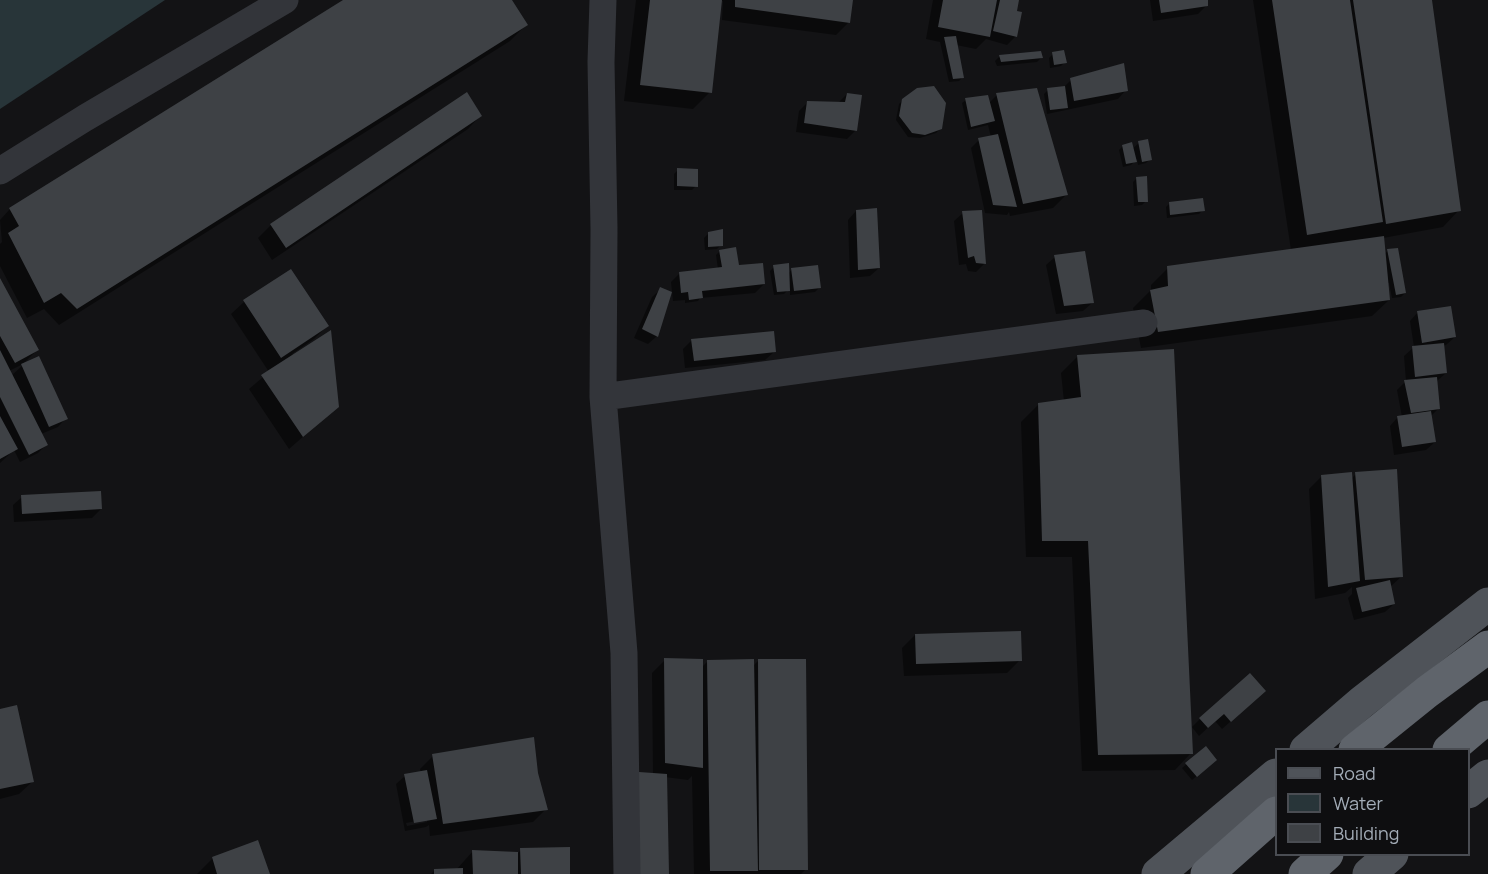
<!DOCTYPE html>
<html>
<head>
<meta charset="utf-8">
<style>
	body { margin:0 }
	#map { position:relative; width:1488px; height:874px; overflow:hidden; background:#131315; font-family:Manrope,sans-serif }
	canvas { display:block }
	.legend { position:absolute; left:1275px; top:748px; width:195px; height:108px; box-sizing:border-box; background:#0e0e10; border:2px solid #4a4d53; margin:0; padding:8px 10px; list-style:none; font-size:18px; color:#a3acb7 }
	.legend li { display:flex; align-items:center; gap:12px; height:30px }
	.legend b { width:30px; border:2px solid #4a4d53 }
</style>
</head>
<body>
<div id="map">
<canvas width="1488" height="874"></canvas>
<ul class="legend">
<li><b style="height:8px;background:#4f5359"></b>Road</li>
<li><b style="height:16px;background:#283539"></b>Water</li>
<li><b style="height:16px;background:#3e4145"></b>Building</li>
</ul>
</div>
<script>
const c = document.querySelector('canvas').getContext('2d');
c.lineJoin = 'round';
function fill(path, color) {
  c.fillStyle = color;
  c.fill(path, 'evenodd');
}
function stroke(path, color, width, dash) {
  c.strokeStyle = color;
  c.lineWidth = width;
  c.lineCap = dash ? 'butt' : 'round';
  c.setLineDash(dash || []);
  c.stroke(path);
}
fill(new Path2D(`
	M0,0H165L0,109Z`), '#283539');
fill(new Path2D(`
	M346,0H510L526,25L510,41L59,325L44,309L27,318L0,266V244L2,242L0,220L10,209Z
	M636,0H852L849,22L836,35L722,20L723,1H720L710,92L693,109L624,101Z
	M933,0H1017L1016,36L1007,45L986,39L976,49L956,45L962,78L959,81L949,82L940,42L926,39Z
	M1150,0H1206L1207,5L1198,14L1153,21Z
	M1253,0H1431L1459,210L1443,227L1383,238L1384,254L1388,251L1405,293L1401,297L1392,298L1389,283H1387L1389,300L1372,316L1141,348L1133,308L1151,290V285L1168,268L1291,250Z
	M1040,53L1041,58L1037,62L997,66L995,61L999,57Z
	M1053,54L1065,62L1061,66L1050,68L1049,58Z
	M1071,80L1126,90L1118,99L1047,114L1044,94L1048,90L1063,88Z
	M847,94L855,131L847,139L796,132L799,111L808,102L838,103Z
	M466,95L480,116L468,129L272,260L258,238L271,225Z
	M997,95L1066,195L1053,208L1010,216L1009,212L1007,215L985,213L971,148L979,140L991,137L988,125L968,130L962,103L966,100L989,103Z
	M903,100L941,128L936,133L920,138L908,137L896,120L899,104Z
	M1139,143L1150,159L1146,163L1138,165L1137,159L1131,165L1123,167L1119,150L1123,146L1132,149Z
	M678,170L696,186L692,190H674V174Z
	M1137,178L1146,201L1142,205L1134,206L1133,182Z
	M1170,203L1203,210L1199,214L1167,218L1166,207Z
	M856,211L879,268L870,276L850,278L848,220Z
	M963,213L985,263L976,272L968,271L966,264L959,265L954,221Z
	M708,234L721,245L717,249L705,250L704,238Z
	M720,251L764,284L755,293L700,298L698,301L685,303V300L673,301L671,282L680,273L718,269L716,255Z
	M1055,257L1092,303L1083,311L1056,314L1046,265Z
	M774,267L788,274L792,269L819,288L815,292L790,295V288L784,294L774,295L770,271Z
	M291,271L327,326L314,339L292,354L337,407L289,449L249,389L269,372L231,314L244,302Z
	M0,281L37,350L23,364L9,371L11,376L22,366L66,418L58,427L41,434L46,445L38,453L20,462L14,450L0,463Z
	M661,289L657,336L648,344L634,338L652,297Z
	M1418,312L1455,337L1446,345L1443,346L1446,373L1437,381L1438,409L1430,417L1435,442L1426,450L1394,455L1390,426L1398,417H1402L1397,390L1406,381L1404,356L1414,347L1410,321Z
	M692,340L774,352L765,360L685,368L683,349Z
	M1078,356L1191,753L1175,770L1082,771L1072,557H1026L1021,422L1038,405L1064,401L1061,373Z
	M1356,474L1402,576L1390,587L1394,604L1385,612L1354,620L1348,598L1352,594V587L1345,593L1315,599L1309,489L1322,476L1351,479Z
	M22,497L101,509L92,518L14,522L13,505Z
	M915,635L1020,660L1007,673L904,676L902,648Z
	M665,660L701,668L708,661L753,666L759,660L806,869L801,874H694L692,776L688,780L665,777L668,874L653,774L652,673Z
	M1256,699L1222,729L1215,721L1199,736L1192,727L1200,719Z
	M0,710L32,782L19,794L0,799Z
	M1206,748L1211,764L1192,780L1182,768Z
	M433,756L536,773L546,809L533,822L430,836L429,825L426,827L405,831L396,784L405,776L421,773L420,769ZM427,819V822L407,826L406,823Z
	M521,850L569,874H431L434,871L456,870L473,851L517,854Z
	M213,858L268,874H197Z`), '#0007');
fill(new Path2D(`
	M343,0H512L528,25L77,309L61,293L44,303L8,233L19,226L9,208Z
	M650,0H722L712,93L640,85Z
	M735,0H853L850,23L735,7Z
	M943,0H997L990,37L938,27Z
	M1000,0H1019L1017,11L1022,12L1017,37L993,31Z
	M1159,0H1208V6L1161,13Z
	M1272,0H1350L1383,222L1307,235Z
	M1353,0H1432L1461,211L1386,224Z
	M956,36L964,78L953,79L944,37Z
	M1064,50L1067,63L1054,65L1052,52Z
	M1041,51L1043,58L1001,62L999,55Z
	M1124,63L1128,91L1074,101L1070,78Z
	M934,86L946,103L942,129L925,135L912,133L899,116L902,99L917,88Z
	M1065,86L1068,108L1050,110L1047,88Z
	M1037,88L1068,195L1023,204L996,93Z
	M467,92L482,116L286,248L270,224Z
	M847,93L862,95L857,131L804,123L807,101L845,102Z
	M988,95L995,121L971,127L965,98Z
	M998,134L1017,207L993,205L978,138Z
	M1148,139L1152,160L1142,162L1138,141Z
	M1132,142L1137,162L1126,164L1122,145Z
	M677,168L698,169V187L677,186Z
	M1147,176L1148,202H1138L1136,177Z
	M1203,198L1205,211L1170,215L1169,202Z
	M877,208L880,268L858,270L856,210Z
	M982,210L986,264L976,263L974,256L968,258L962,211Z
	M723,229V246L708,247V232Z
	M1384,236L1390,300L1158,332L1150,290L1168,286L1167,266Z
	M736,247L739,265L763,263L765,284L702,291L703,298L689,300L688,292L681,293L679,272L722,267L719,250Z
	M1398,248L1406,293L1396,295L1387,249Z
	M1085,251L1094,303L1064,306L1054,255Z
	M789,263L790,291L777,292L773,265Z
	M818,265L821,288L794,291L791,268Z
	M291,269L329,326L281,358L243,300Z
	M0,278L39,350L15,363L0,336Z
	M660,287L672,292L658,337L642,329Z
	M1451,306L1456,337L1422,343L1417,311Z
	M331,330L339,407L303,437L261,375Z
	M774,331L776,352L694,361L691,339Z
	M1444,343L1447,373L1415,377L1412,346Z
	M1174,349L1193,754L1098,755L1088,541H1042L1038,403L1081,397L1077,355Z
	M0,350L48,445L29,455L0,397Z
	M39,356L68,419L49,427L21,364Z
	M1437,377L1440,409L1411,413L1404,380Z
	M1431,411L1436,442L1402,447L1397,416Z
	M0,416L18,449L0,459Z
	M1397,469L1403,577L1365,580L1355,472Z
	M1352,472L1360,581L1328,587L1321,475Z
	M101,491L102,509L22,514L21,495Z
	M1390,580L1395,604L1362,612L1356,588Z
	M1021,631L1022,661L916,664L915,634Z
	M664,658L703,659V768L665,763Z
	M754,659L758,871H710L707,660Z
	M758,659H806L808,870H759Z
	M1250,673L1266,691L1231,722L1224,714L1208,728L1199,718Z
	M17,705L34,782L0,789V709Z
	M534,737L538,773L548,810L443,824L432,754Z
	M1206,746L1217,760L1197,777L1185,763Z
	M427,770L437,819L414,823L404,774Z
	M639,772L667,774L669,874H638Z
	M258,840L270,874H217L212,857Z
	M570,847V874H521L520,848Z
	M472,850L518,852V874H473Z
	M463,868V874H434V869Z`), '#3e4145');
stroke(new Path2D(`
	M603,0L601,62L604,229L603,397L624,653L627,874
	M0,171L85,118L285,0
	M603,397L1144,323`), '#33353a', 27);
stroke(new Path2D(`
	M1306,750L1362,702L1488,604
	M1468,792L1488,776
	M1158,874L1276,775
	M1369,874L1392,854`), '#4f5359', 33);
stroke(new Path2D(`
	M1355,750L1427,692L1488,647
	M1449,750L1488,717
	M1207,874L1276,813
	M1305,874L1327,854`), '#5f646b', 33);
</script>
</body>
</html>
